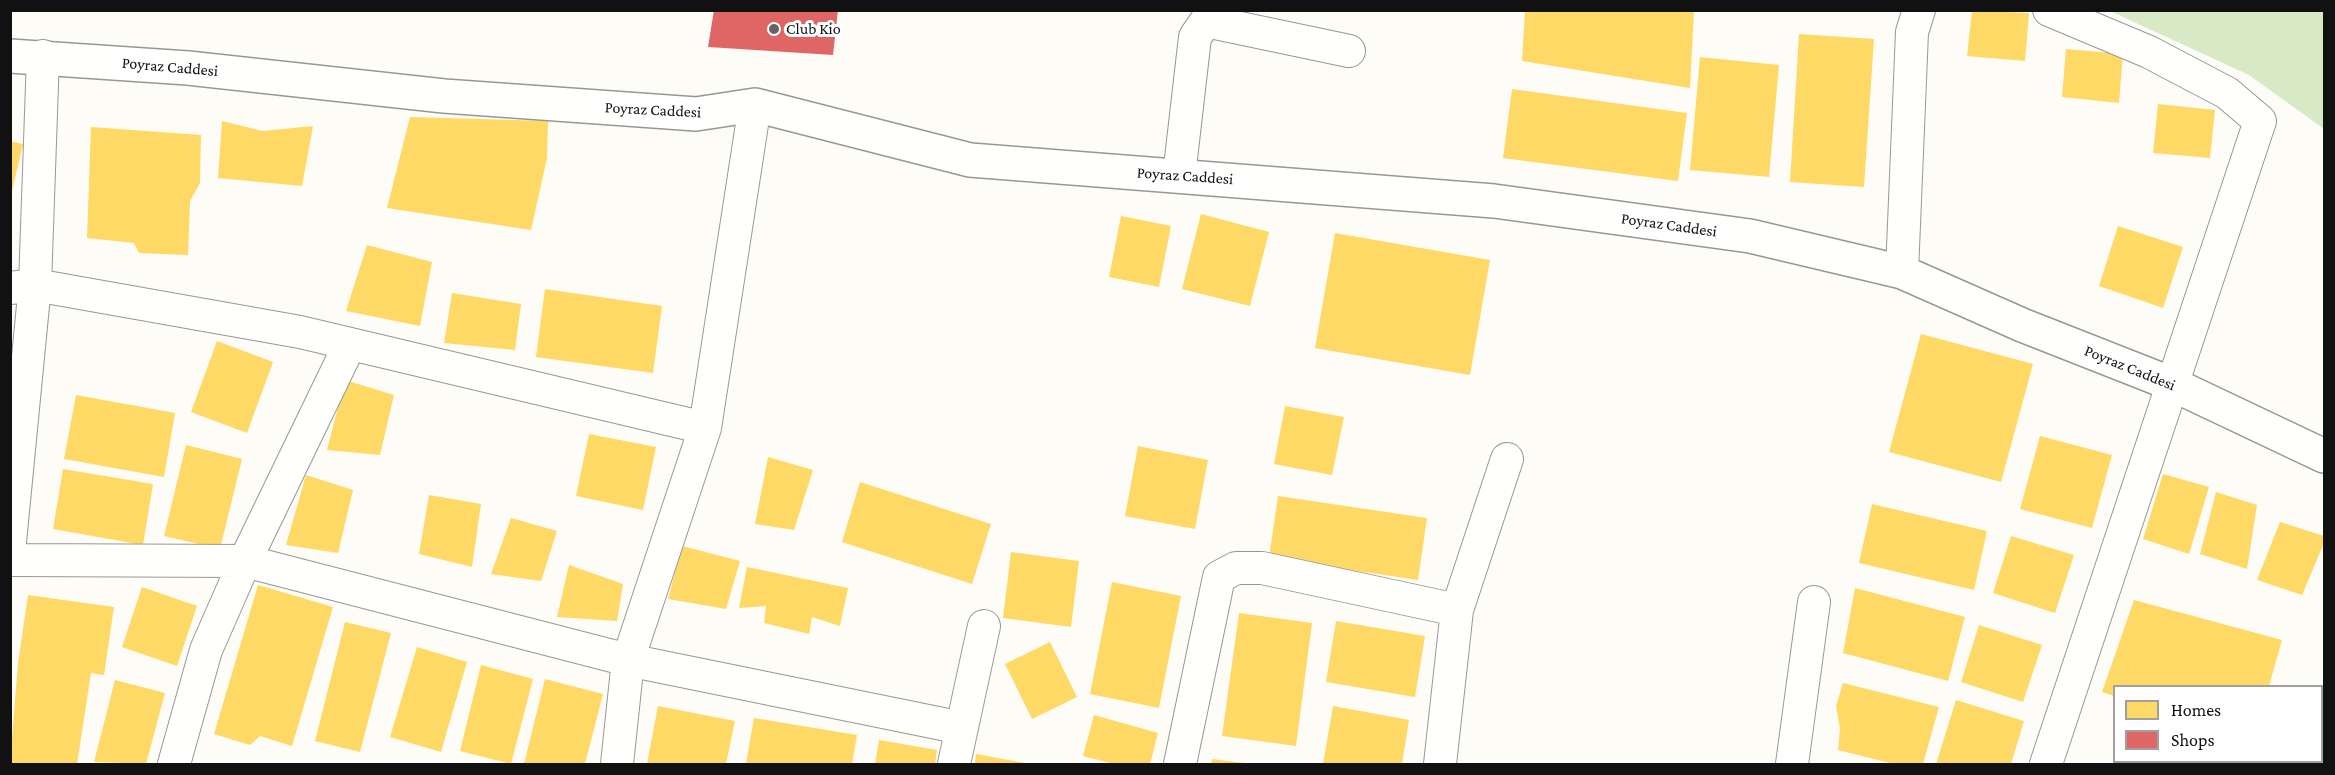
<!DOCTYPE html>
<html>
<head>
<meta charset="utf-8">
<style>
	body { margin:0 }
	#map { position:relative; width:2335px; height:775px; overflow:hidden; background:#fdfcf7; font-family:"Crimson Pro",serif }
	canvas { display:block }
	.frame { position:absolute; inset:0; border:12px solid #111; pointer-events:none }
	.legend { position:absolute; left:2113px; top:685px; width:210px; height:78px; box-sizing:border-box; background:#fff; border:2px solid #a0a0a0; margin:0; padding:8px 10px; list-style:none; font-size:18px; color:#111 }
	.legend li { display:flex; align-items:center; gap:12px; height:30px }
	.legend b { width:30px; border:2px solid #a0a0a0 }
</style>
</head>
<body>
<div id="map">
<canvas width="2335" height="775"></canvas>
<div class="frame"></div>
<ul class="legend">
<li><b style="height:16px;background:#ffd966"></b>Homes</li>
<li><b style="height:16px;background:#e06666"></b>Shops</li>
</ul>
</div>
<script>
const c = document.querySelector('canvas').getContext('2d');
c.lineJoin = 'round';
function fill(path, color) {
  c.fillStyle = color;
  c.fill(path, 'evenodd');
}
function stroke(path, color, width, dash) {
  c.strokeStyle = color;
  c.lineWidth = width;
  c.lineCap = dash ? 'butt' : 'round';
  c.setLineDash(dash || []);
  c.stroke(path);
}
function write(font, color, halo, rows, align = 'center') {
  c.font = font + ' "Crimson Pro",serif';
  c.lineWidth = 6;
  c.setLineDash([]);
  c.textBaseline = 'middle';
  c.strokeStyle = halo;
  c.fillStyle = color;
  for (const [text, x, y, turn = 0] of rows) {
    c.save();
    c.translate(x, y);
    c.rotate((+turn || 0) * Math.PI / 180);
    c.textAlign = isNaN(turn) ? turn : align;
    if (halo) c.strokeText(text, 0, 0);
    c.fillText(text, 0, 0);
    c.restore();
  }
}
fill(new Path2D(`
	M2110,11H2324V129L2249,75Z`), '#d8eac5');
fill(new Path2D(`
	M1694,10L1690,88L1522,61L1525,11Z
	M1972,10L2029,13L2025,61L1967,56Z
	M1799,34L1874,39L1864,187L1790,182Z
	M2066,49L2123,54L2119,103L2062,97Z
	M1700,57L1779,65L1769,177L1690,170Z
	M1512,89L1687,113L1678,181L1503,158Z
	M2158,104L2215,110L2210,158L2153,153Z
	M410,117L548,121L547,158L531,230L387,208Z
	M222,121L263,131L313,126L302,186L218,178Z
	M91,127L201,135L200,183L190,201L188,255L139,253L134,243L87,238Z
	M10,141L23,144L11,195H10Z
	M1201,214L1269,232L1250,306L1182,289Z
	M1121,216L1171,226L1159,287L1109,277Z
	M2118,226L2183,247L2163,308L2099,286Z
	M1335,233L1490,260L1470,375L1315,348Z
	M367,245L432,262L420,326L346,311Z
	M545,289L662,306L653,373L536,357Z
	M452,293L521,304L515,350L444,343Z
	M1921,334L2033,364L2001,482L1889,452Z
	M217,341L273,362L247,433L191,412Z
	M345,380L394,395L380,455L327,450Z
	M76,395L175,413L164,477L64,459Z
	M1285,406L1344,417L1332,475L1274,464Z
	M589,434L656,447L643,510L576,496Z
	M2040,436L2112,455L2092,528L2020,509Z
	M186,445L242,459L220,549L164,536Z
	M1138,446L1208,460L1195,529L1125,516Z
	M768,457L813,470L794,530L755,524Z
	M63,469L153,484L143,545L53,529Z
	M2163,474L2209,487L2189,554L2143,539Z
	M306,475L353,490L338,553L286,545Z
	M860,482L991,524L972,584L842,542Z
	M2216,492L2257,505L2247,569L2200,554Z
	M429,495L481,504L472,567L419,554Z
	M1278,496L1427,518L1418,580L1269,558Z
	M1872,504L1987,531L1974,590L1859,563Z
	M511,518L557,531L541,581L491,574Z
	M2280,522L2324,536V543L2302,595L2257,580Z
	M2011,536L2074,555L2055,613L1993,593Z
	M682,546L740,561L726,609L668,599Z
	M1011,552L1079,561L1071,627L1003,618Z
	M569,565L623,584L617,621L557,617Z
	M747,567L848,588L840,626L812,617L809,634L764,623L766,606L739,608Z
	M1112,582L1181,596L1159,708L1090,694Z
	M258,585L333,607L292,746L260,736L250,745L214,734Z
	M142,587L197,606L177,666L122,647Z
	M1855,588L1965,617L1948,681L1843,653Z
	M28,595L114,607L104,675L91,673L77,764H10L18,663Z
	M2134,600L2282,640L2269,686H2114V696L2102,692Z
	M1239,613L1312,623L1296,746L1222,736Z
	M1336,621L1425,636L1415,697L1326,682Z
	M345,622L391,633L360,752L315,741Z
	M1979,625L2042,645L2023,702L1961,682Z
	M1050,642L1077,697L1032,719L1005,664Z
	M417,647L467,662L441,752L390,737Z
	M481,665L533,679L511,764L460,751Z
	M545,679L603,694L585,764H524Z
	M115,680L165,693L146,764L94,762Z
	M1843,683L1939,707L1923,764H1894L1838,750L1840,729L1836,706Z
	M1956,700L2024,721L2011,764H1936Z
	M658,706L735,721L726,764H647Z
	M1333,706L1409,720L1402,764H1323Z
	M1094,715L1158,733L1150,764H1114L1083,756Z
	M754,718L857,735L852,764H746Z
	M879,740L937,750L935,764H875Z
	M976,754L1025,763V764H975Z
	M1212,759L1244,763V764H1211Z`), '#ffd966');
fill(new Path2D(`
	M714,10H838L833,55L708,47Z`), '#e06666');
const minor = new Path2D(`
	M1179,176L1195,37L1206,21L1349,51
	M1902,272L1912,32L1919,10
	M10,288L35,285L300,332L705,428
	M10,542L35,285L43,56
	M10,560L245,561L628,660L962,728
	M174,764L206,650L245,561L350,344
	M617,764L628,660L705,428L755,105
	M954,764L984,626
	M1180,764L1219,577L1236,568H1262L1457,610
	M1440,764L1457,610L1507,459
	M1792,764L1814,602
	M2046,764L2260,121L2227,93L2149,52L2049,10`);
const tertiary = new Path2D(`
	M10,56L188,68L444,96L696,114L755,105L970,160L1494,201L1750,236L1902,272L2022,325L2172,384L2324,456`);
stroke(minor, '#979795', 34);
stroke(tertiary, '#979795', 36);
stroke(minor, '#fffffe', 32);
stroke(tertiary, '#fffffe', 33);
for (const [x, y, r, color] of [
	[774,29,6,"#646362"]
]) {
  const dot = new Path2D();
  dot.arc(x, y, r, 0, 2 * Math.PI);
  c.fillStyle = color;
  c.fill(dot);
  stroke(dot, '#fff', 2);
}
write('16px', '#111', '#fff', [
	["Club Kio",786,29]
], 'left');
write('16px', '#111', '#fff', [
	["Poyraz Caddesi",170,67,5],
	["Poyraz Caddesi",653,110,3],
	["Poyraz Caddesi",1185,176,4],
	["Poyraz Caddesi",1669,225,8],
	["Poyraz Caddesi",2130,368,22]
]);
</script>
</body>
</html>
